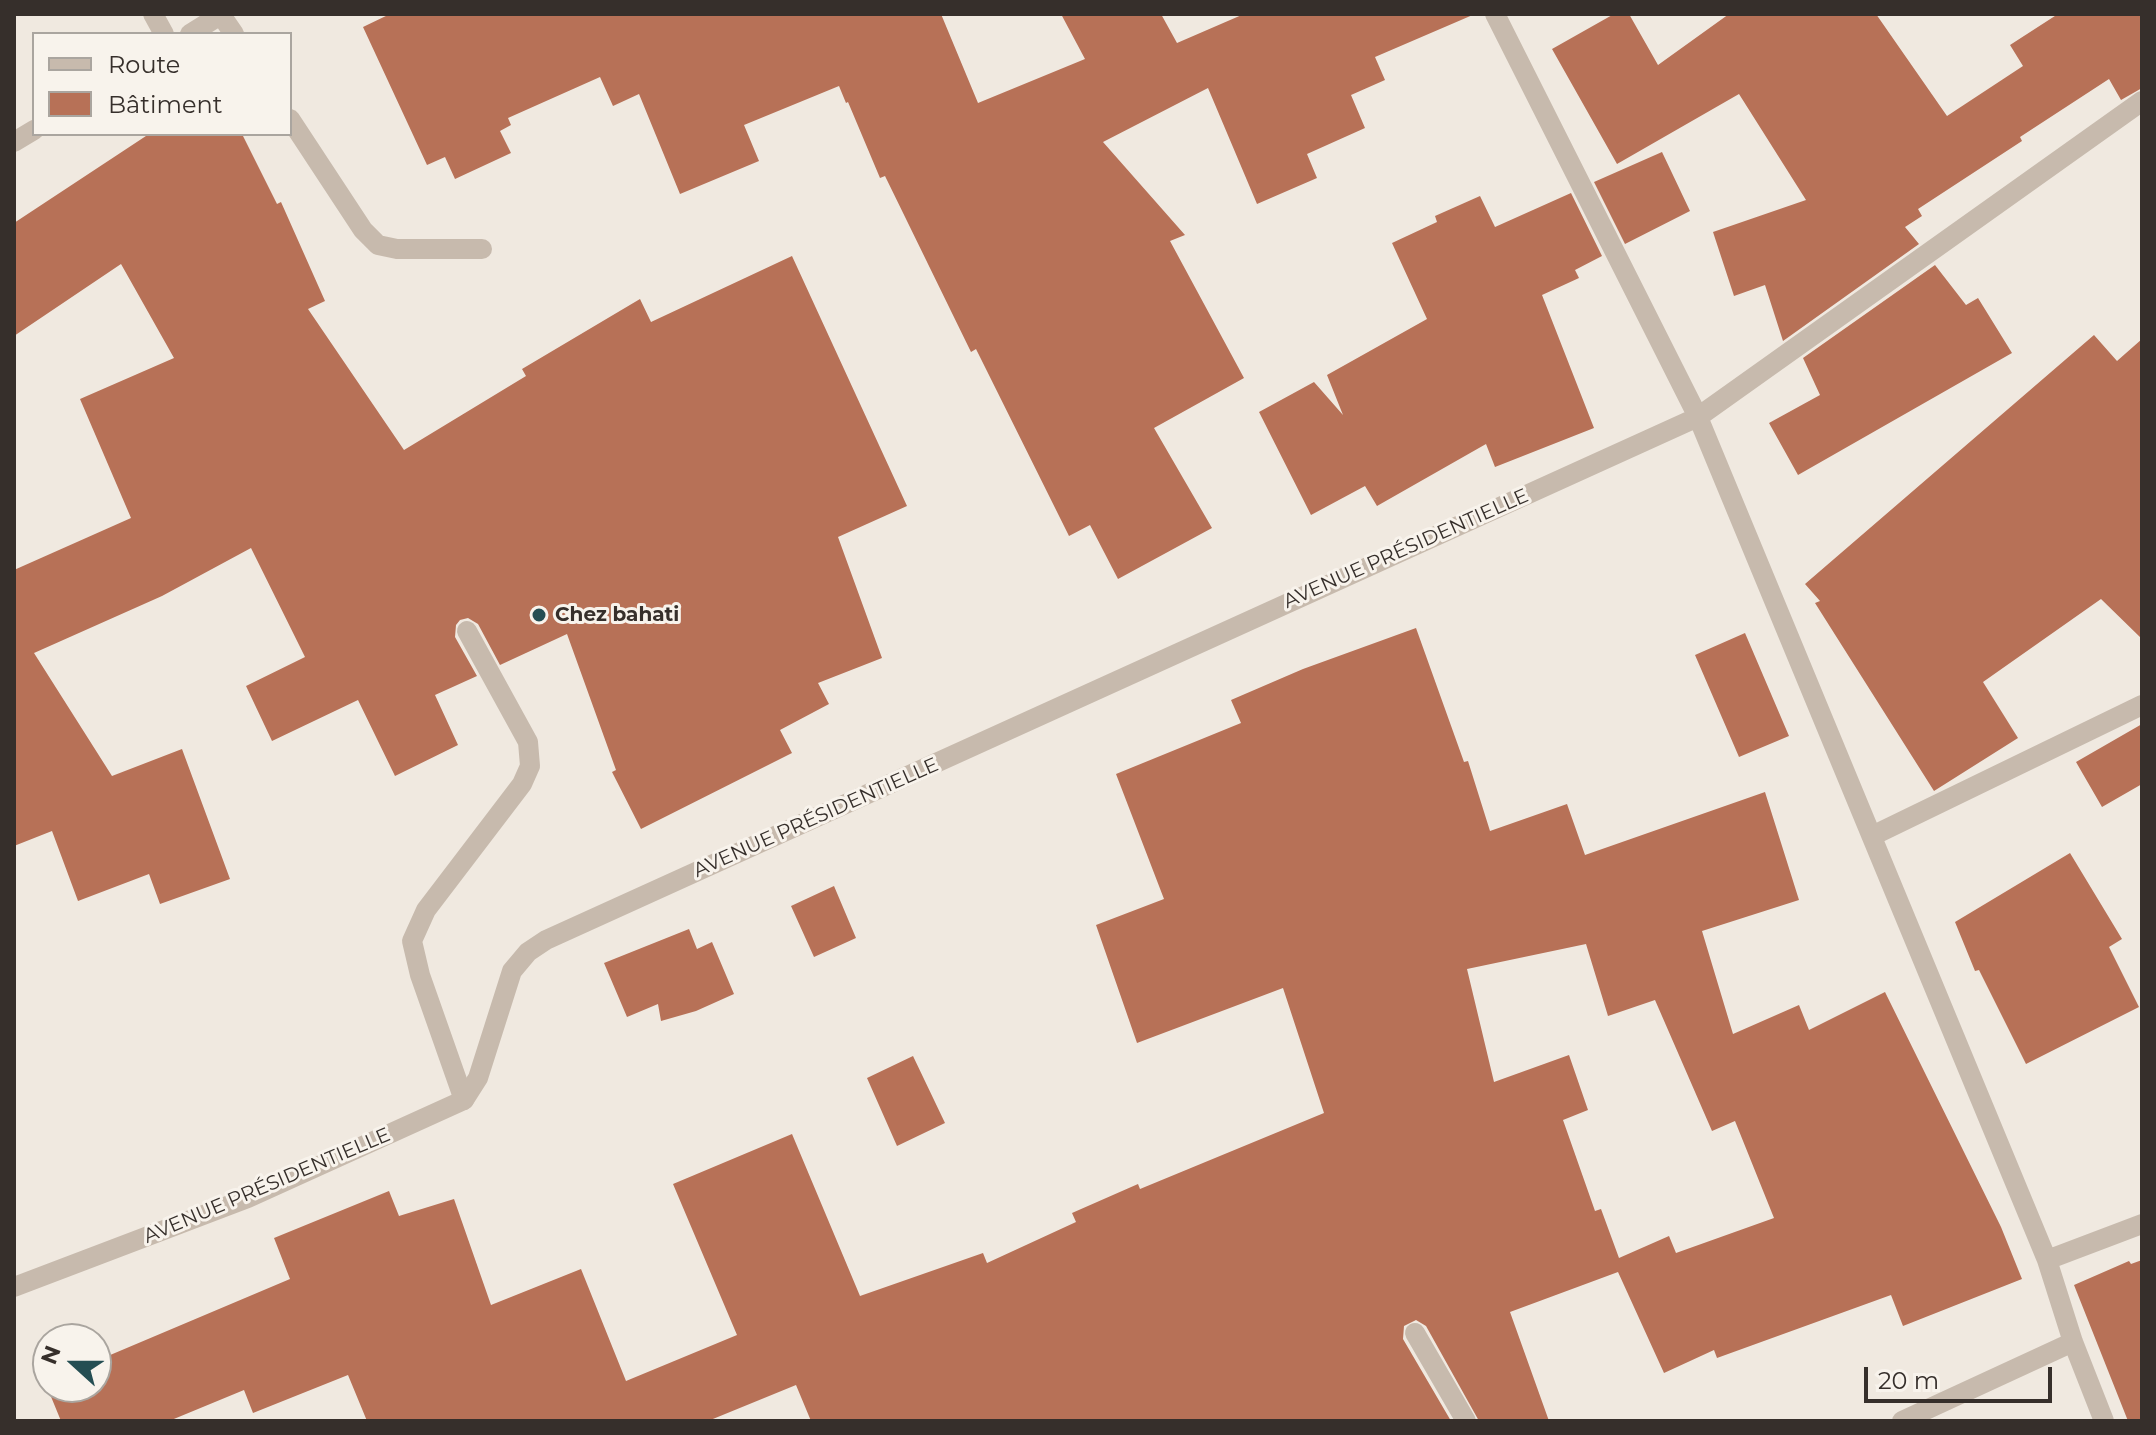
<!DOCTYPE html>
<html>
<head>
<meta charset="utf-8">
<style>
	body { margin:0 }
	#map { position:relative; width:2156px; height:1435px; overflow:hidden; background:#f0e9e0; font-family:Montserrat,sans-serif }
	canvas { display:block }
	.frame { position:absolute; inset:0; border:16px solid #362f2b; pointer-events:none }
	.legend { position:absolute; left:32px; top:32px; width:260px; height:104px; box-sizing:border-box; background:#f8f3ec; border:2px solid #aaa59f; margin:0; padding:10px 14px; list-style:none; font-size:24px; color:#362f2b }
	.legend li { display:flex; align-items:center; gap:16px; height:40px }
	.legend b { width:40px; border:2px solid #aaa59f }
	.north { position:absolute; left:32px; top:1323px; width:80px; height:80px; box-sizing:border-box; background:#f8f3ec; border:2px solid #aaa59f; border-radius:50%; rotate:291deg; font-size:22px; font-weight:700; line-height:32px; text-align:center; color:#362f2b }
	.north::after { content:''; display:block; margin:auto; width:28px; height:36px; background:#254e53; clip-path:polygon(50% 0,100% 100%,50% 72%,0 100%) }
	.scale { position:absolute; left:1864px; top:1367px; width:188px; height:36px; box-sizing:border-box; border:4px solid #362f2b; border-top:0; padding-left:10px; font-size:24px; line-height:28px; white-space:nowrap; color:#362f2b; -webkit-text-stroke:6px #f8f3ec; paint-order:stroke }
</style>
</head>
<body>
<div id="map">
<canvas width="2156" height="1435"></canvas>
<div class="frame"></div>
<ul class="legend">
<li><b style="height:10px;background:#c7baad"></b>Route</li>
<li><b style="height:22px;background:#b77157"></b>Bâtiment</li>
</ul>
<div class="north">N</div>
<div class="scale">20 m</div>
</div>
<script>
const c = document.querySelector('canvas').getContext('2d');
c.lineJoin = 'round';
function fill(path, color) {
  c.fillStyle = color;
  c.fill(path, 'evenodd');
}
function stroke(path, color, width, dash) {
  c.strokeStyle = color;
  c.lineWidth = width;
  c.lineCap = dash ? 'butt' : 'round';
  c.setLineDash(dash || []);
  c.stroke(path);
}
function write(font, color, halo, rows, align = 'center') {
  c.font = font + ' Montserrat,sans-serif';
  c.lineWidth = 6;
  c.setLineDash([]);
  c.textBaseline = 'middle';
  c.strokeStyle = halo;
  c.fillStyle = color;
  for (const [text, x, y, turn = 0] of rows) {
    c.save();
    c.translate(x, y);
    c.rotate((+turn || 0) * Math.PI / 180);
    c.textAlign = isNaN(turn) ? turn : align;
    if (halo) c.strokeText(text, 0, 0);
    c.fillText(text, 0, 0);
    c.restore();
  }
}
fill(new Path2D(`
	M390,14H941L978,103L1085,59L1061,14H1161L1177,43L1244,14H1475L1375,57L1385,80L1351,95L1365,128L1307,154L1317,178L1257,204L1208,88L1103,142L1185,235L1170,241L1244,378L1154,428L1212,528L1118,579L1090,525L1069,536L976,349L971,352L885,176L880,178L848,102L846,103L839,86L744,125L759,161L680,194L639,94L613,106L600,77L508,118L511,125L500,131L511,153L455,179L445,157L427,165L363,27Z
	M1614,14H1629L1658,65L1729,14H1876L1947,116L2023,66L2010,45L2058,14H2142V88L2121,100L2109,79L2020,137L2022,141L1918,209L1922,216L1905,227L1919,244L1783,341L1765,285L1734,296L1713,232L1806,200L1739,94L1617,164L1552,49Z
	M149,134H242L277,204L281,202L325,301L308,309L404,450L526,376L522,369L640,299L651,322L792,256L907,506L838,537L882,658L818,683L829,704L780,730L792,753L641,829L612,772L616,770L567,634L500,665L478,624L468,618L460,620L456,625L455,637L477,676L435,695L458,745L395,776L358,700L272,741L246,686L305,657L251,548L162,596L34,653L112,776L182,749L230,879L160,904L149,874L78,901L52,831L14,846V570L131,518L80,399L174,358L121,264L14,336V223Z
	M1662,152L1690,211L1625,244L1594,182Z
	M1571,193L1602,256L1575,270L1579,278L1542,295L1594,428L1495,467L1486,444L1377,506L1365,486L1311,515L1259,412L1314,382L1343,415L1327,375L1427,319L1392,243L1437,222L1435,216L1480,196L1495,227Z
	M1935,265L1966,305L1978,298L2012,353L1798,475L1769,423L1820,395L1803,358Z
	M2094,335L2117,361L2142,339V639L2101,599L1983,682L2018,738L1934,791L1815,603L1820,601L1805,584Z
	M1416,628L1464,762L1468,761L1490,831L1567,804L1585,855L1765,792L1799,900L1702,931L1733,1034L1799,1005L1809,1030L1885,992L2001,1227L2022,1279L1903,1326L1891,1295L1717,1358L1714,1350L1664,1373L1618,1272L1510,1312L1549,1421H1479L1426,1326L1416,1320L1404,1326L1403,1339L1451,1421H811L796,1385L708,1421H367L348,1375L253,1413L244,1390L169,1421H61L45,1382L48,1381V1387H96V1361L290,1279L274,1238L389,1191L399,1216L454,1199L491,1305L581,1269L626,1381L737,1335L673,1184L792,1134L860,1296L983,1253L987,1263L1076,1222L1072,1213L1138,1184L1140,1189L1324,1113L1283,988L1137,1043L1096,925L1164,899L1116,774L1241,723L1231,700L1303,669ZM1586,944L1608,1016L1655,1000L1712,1131L1735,1121L1774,1218L1676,1253L1669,1236L1619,1258L1601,1209L1595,1211L1563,1120L1588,1110L1569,1055L1494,1082L1467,969Z
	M1745,633L1789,736L1739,757L1695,655Z
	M2142,724V784L2102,807L2076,762Z
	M2070,853L2122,939L2109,947L2139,1007L2026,1064L1979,970L1975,971L1955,922Z
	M834,886L856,938L814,957L791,906Z
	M689,929L697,949L712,942L734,994L696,1011L661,1021L658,1004L627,1017L604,963Z
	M913,1056L945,1123L897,1146L867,1078Z
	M2142,1260V1421H2128L2074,1285L2129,1261L2131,1264Z`), '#b77157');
stroke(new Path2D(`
	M153,14L164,34
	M221,15L234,34
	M290,119L363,230L378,245L397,249H482
	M1872,836L2142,705
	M464,1100L420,975L412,941L426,910L522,784L530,766L528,742L467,631
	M1415,1333L1466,1421`), '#c7baad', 20);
stroke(new Path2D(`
	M1495,14L1698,417L2047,1260L2073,1342L2104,1421
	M190,34L222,14
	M14,142L34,130
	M2047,1260L2142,1224
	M14,1287L248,1198L464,1100L478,1078L512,971L528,952L546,940L1698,417L2142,101
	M1902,1421L2073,1342`), '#c7baad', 20);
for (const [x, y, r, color] of [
	[539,615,8,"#254e53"]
]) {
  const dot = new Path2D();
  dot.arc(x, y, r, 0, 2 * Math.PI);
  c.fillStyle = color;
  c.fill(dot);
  stroke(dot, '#f8f3ec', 3);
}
write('20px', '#362f2b', '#f8f3ec', [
	["AVENUE PRÉSIDENTIELLE",1406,549,-24],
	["AVENUE PRÉSIDENTIELLE",816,818,-24],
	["AVENUE PRÉSIDENTIELLE",267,1186,-23]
]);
write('bold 20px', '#362f2b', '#f8f3ec', [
	["Chez bahati",555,615]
], 'left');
</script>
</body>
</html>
